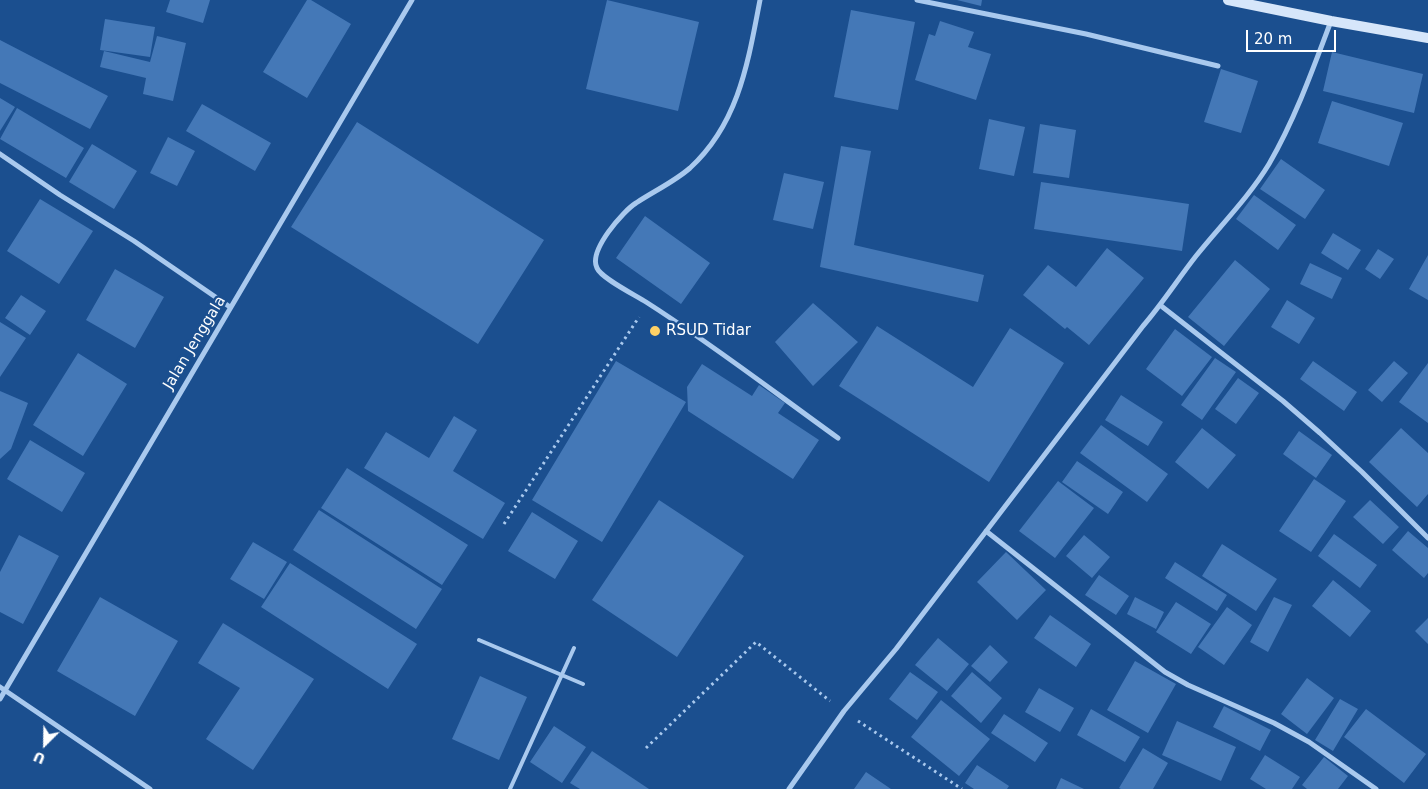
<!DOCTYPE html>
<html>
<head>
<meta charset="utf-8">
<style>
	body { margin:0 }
	#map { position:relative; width:1428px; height:789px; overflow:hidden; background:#1b4f8f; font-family:"DejaVu Sans",sans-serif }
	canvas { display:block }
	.north { position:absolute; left:20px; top:719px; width:50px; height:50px; -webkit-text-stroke:4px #1b4f8f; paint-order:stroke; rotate:203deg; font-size:14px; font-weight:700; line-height:20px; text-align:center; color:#fff }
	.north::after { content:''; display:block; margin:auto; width:18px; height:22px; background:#fff; clip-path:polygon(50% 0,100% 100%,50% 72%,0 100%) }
	.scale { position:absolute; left:1246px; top:30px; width:90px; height:22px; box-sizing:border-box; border:2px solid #fff; border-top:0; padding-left:6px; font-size:15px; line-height:18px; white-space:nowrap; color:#fff; -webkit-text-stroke:4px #1b4f8f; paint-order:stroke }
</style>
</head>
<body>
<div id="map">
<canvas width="1428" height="789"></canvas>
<div class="north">U</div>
<div class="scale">20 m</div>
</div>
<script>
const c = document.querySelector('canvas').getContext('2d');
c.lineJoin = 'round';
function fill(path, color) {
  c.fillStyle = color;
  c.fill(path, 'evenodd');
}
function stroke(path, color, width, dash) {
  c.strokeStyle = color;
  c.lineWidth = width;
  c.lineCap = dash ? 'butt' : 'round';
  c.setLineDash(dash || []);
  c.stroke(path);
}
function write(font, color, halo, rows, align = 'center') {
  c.font = font + ' "DejaVu Sans",sans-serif';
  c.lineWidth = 5;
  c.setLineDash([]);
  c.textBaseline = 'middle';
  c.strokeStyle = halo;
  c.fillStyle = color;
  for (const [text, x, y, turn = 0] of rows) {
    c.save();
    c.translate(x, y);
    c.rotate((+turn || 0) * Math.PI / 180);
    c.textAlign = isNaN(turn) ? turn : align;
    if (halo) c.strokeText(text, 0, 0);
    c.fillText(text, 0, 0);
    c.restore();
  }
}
fill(new Path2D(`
	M170,0H210L203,23L166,12Z
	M307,0H311L351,24L307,98L263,72Z
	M607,0L699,22L678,111L586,89Z
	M957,0H982L981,6Z
	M851,10L915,22L898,110L834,97Z
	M105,19L155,27L150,57L100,50Z
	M940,21L974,32L968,47L991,54L976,100L915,80L929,34L935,36Z
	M157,36L186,43L173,101L143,94L146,78L100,67L104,51L150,62Z
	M0,40L108,96L90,129L0,83Z
	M1332,52L1423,74L1414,113L1323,91Z
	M1221,69L1258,81L1241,133L1204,122Z
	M0,98L15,107L0,131Z
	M1332,101L1403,123L1389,166L1318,143Z
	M202,104L271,143L255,171L186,131Z
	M17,108L84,148L66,178L0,139Z
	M989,119L1025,127L1014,176L979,169Z
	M357,122L544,240L478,344L291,227Z
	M1040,124L1076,130L1069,178L1033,173Z
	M168,137L195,151L177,186L150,173Z
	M92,144L137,171L114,209L69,182Z
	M841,146L871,151L854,245L984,275L978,302L820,267Z
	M1281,159L1325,190L1305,219L1260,189Z
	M784,173L824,182L813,229L773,220Z
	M1041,182L1189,204L1182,251L1034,229Z
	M1254,195L1296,225L1278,250L1236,219Z
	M40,199L93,231L59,284L7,251Z
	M645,216L710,263L681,304L616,258Z
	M1333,233L1361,250L1348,270L1321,253Z
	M1107,248L1144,278L1089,345L1067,327L1065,329L1023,295L1048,265L1076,287Z
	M1378,249L1394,259L1380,279L1365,269Z
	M1428,255V300L1409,289Z
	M1235,260L1270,289L1224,346L1188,317Z
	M1310,263L1342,278L1332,299L1300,284Z
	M115,269L164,297L135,348L86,320Z
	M21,295L46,311L30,335L5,318Z
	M1287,300L1315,318L1299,344L1271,327Z
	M813,303L858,342L813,386L775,342Z
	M0,322L26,338L0,377Z
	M877,326L973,387L1010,328L1064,363L989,482L839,386Z
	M1175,329L1212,357L1182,396L1146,369Z
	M78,353L127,384L83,456L33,425Z
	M1215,358L1236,372L1202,420L1181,405Z
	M616,361L686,402L602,542L532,500Z
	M1313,361L1357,392L1344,411L1300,379Z
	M1394,361L1408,373L1382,402L1368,390Z
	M1428,363V423L1399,402Z
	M702,364L752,396L759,385L785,403L778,413L819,440L793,479L688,411L687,387Z
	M1238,378L1259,393L1236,424L1215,409Z
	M0,391L28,403L11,449L0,459Z
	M1121,395L1163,422L1148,446L1105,420Z
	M454,416L477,430L453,471L505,503L483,539L364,468L386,432L429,458Z
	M1101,425L1168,474L1147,502L1080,453Z
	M1202,428L1236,455L1208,489L1175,462Z
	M1401,428L1428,453V494L1417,507L1369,462Z
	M1299,431L1332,455L1316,478L1283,454Z
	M30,440L85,473L62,512L7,479Z
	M1077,461L1123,492L1108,514L1062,482Z
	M347,468L468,545L442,585L321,508Z
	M1314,479L1346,501L1311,552L1279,531Z
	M1058,481L1094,508L1055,558L1019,531Z
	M659,500L744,556L677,657L592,600Z
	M1370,500L1399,527L1383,544L1353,517Z
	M319,510L442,589L416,629L293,550Z
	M532,512L578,541L555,579L508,551Z
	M1408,531L1428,548V573L1424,578L1392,550Z
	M1334,534L1377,565L1360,588L1318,556Z
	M19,535L59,556L23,624L0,612V572Z
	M1084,535L1110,557L1092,578L1066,556Z
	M253,542L287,562L264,599L230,579Z
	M1222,544L1277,579L1256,611L1202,576Z
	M1006,552L1046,590L1017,620L977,582Z
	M1175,562L1227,595L1217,611L1165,578Z
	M290,563L417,644L388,689L261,607Z
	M1099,575L1129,596L1116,615L1085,595Z
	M1333,580L1371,611L1350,637L1312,606Z
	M100,597L178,641L135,716L57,671Z
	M1135,597L1164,612L1156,629L1127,614Z
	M1274,597L1292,605L1268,652L1250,642Z
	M1176,602L1211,624L1191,654L1156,632Z
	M1227,607L1252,625L1224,665L1198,647Z
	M1050,615L1091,644L1076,667L1034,638Z
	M1428,618V644L1415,631Z
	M223,623L314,679L253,770L206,739L240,688L198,663Z
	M938,638L969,664L947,691L915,665Z
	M990,645L1008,662L990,682L971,666Z
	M1135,661L1176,684L1148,733L1107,710Z
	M910,672L938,692L917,720L889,699Z
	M972,672L1002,698L981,723L951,696Z
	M480,676L527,697L499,760L452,739Z
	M1307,678L1334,698L1307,734L1281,714Z
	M1039,688L1074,708L1060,732L1025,712Z
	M1340,699L1358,709L1333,751L1315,740Z
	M941,700L990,739L959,776L911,737Z
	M1224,706L1271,730L1260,751L1213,727Z
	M1091,709L1140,737L1125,762L1077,735Z
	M1366,709L1426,754L1404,783L1344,737Z
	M1004,714L1048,743L1035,762L991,733Z
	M1177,721L1236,747L1221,781L1162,755Z
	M554,726L586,747L562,783L530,762Z
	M1143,748L1168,763L1153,789H1121L1119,788Z
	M592,751L649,789H580L570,783Z
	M1265,755L1300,777L1292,789H1266L1250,779Z
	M1324,757L1348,776L1338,789H1307L1302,785Z
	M977,765L1009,786L1007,789H974L965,783Z
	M866,772L891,789H854Z
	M1061,778L1084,789H1056Z`), '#4478b7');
stroke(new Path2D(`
	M504,524L639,317
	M858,721L962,789
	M646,748L756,642L830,701`), '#a9c9ee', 3, [2.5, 4]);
stroke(new Path2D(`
	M479,640L583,684
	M510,789L574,648`), '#a9c9ee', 4);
stroke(new Path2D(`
	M760,0C748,62 739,123 690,168C674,182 654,191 636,203C623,211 588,251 597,268C601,278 635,295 646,302C712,344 774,392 838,438
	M917,0L1086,34L1218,66
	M0,154L60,195L134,241L230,307
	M1160,305L1283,401L1320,433L1362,472L1428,538
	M986,531L1165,672L1188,685L1274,723L1309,742L1376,789
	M0,687L150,789
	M0,699L412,0
	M789,789L844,711L896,649L1143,326C1162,304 1178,279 1196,256C1220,226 1249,197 1269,164C1295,119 1313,69 1331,21`), '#a9c9ee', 5);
stroke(new Path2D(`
	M1228,0L1331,21L1428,38`), '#d6e6fa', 10);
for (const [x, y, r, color] of [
	[655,331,6,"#ffd166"]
]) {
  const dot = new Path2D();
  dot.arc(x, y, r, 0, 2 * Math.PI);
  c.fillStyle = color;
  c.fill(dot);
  stroke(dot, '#1b4f8f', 2);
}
write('15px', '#fff', '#1b4f8f', [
	["RSUD Tidar",666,331]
], 'left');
write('15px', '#fff', '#1b4f8f', [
	["Jalan Jenggala",195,343,-59]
]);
</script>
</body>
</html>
